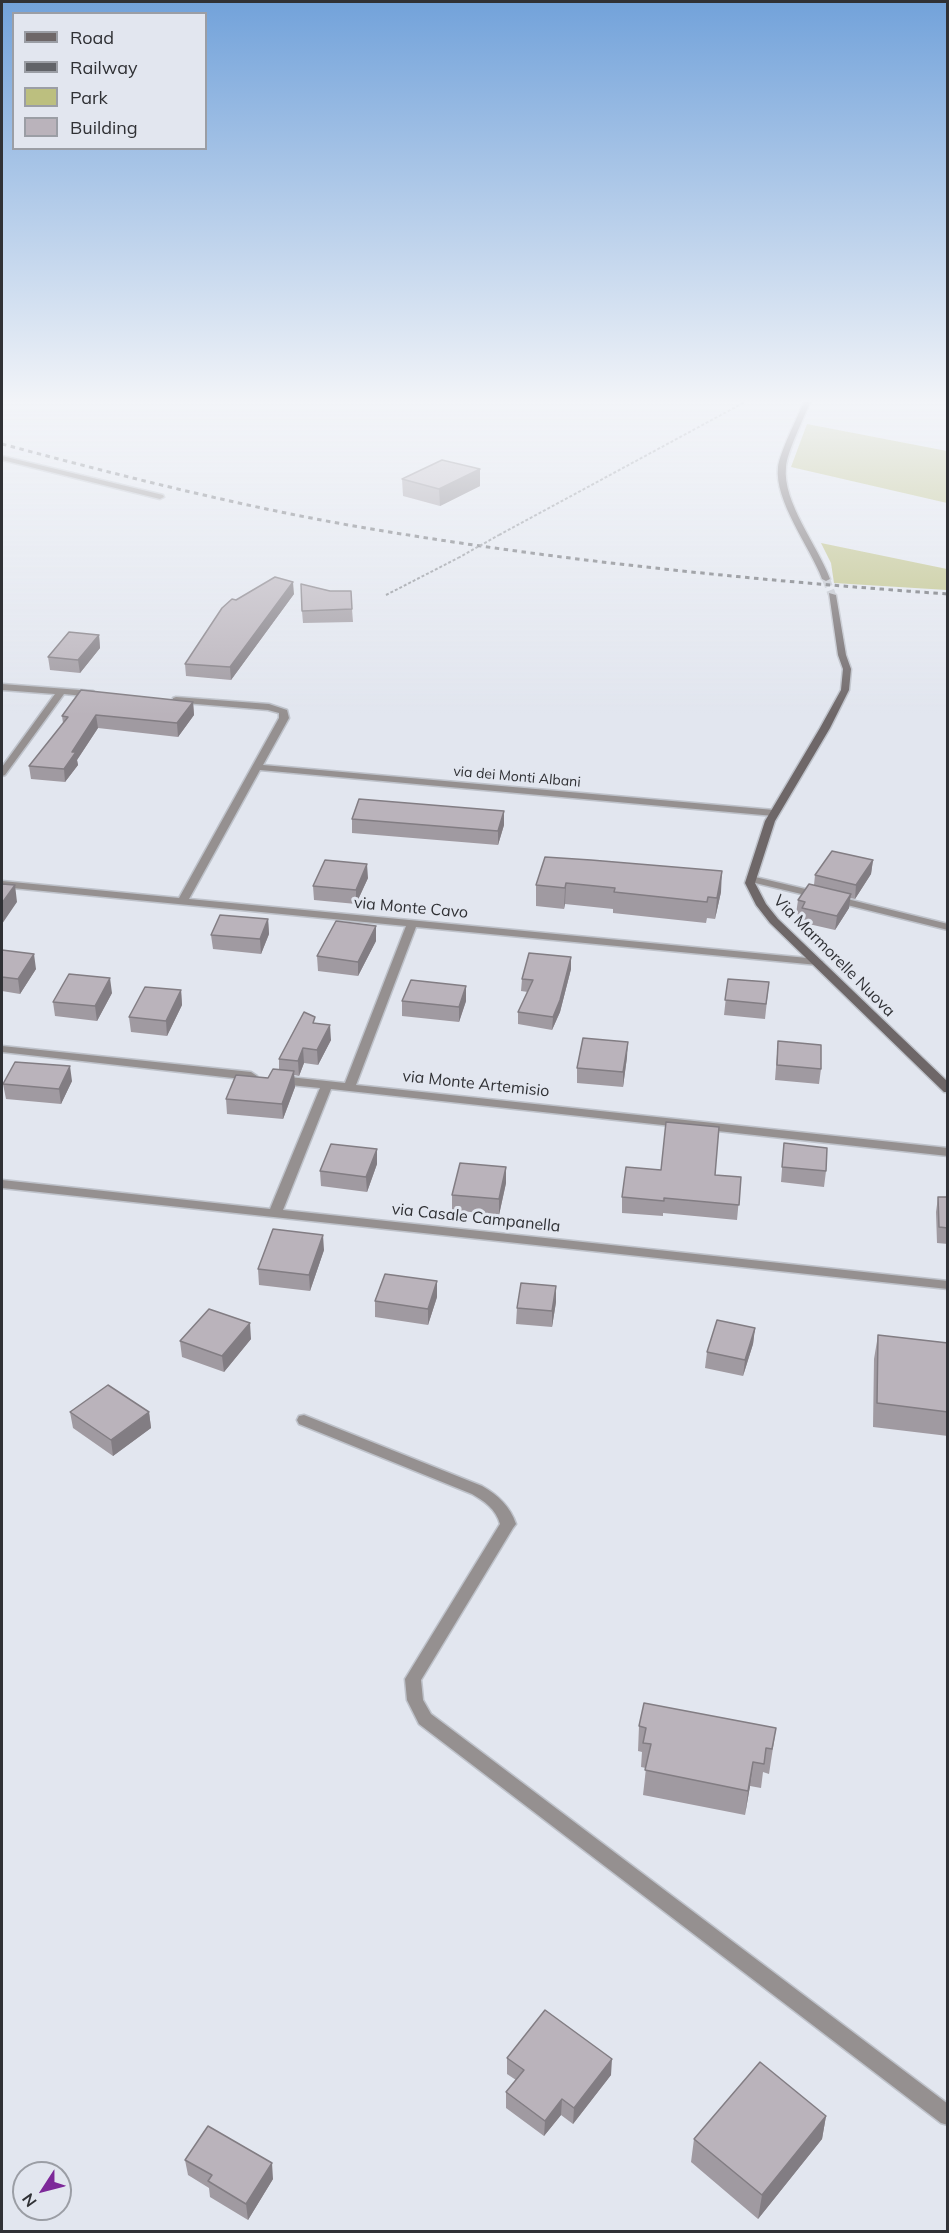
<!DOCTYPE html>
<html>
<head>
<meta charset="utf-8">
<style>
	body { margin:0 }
	#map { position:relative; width:949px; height:2233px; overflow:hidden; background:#e2e6ef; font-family:Mulish,sans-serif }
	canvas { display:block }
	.frame { position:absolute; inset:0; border:3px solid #303135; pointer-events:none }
	.legend { position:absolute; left:12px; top:12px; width:195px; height:138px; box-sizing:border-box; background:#e2e6ef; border:2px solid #9b9ea5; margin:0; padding:8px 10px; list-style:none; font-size:18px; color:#303135 }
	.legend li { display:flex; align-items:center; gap:12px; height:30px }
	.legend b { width:30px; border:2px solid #9b9ea5 }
	.north { position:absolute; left:12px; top:2161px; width:60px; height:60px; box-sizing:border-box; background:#e2e6ef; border:2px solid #9b9ea5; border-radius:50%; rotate:234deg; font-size:16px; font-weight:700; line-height:24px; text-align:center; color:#303135 }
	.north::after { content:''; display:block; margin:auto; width:21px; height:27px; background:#7d2999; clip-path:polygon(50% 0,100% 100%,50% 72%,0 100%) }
</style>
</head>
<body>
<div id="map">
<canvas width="949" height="2233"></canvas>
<div class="frame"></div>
<ul class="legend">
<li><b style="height:8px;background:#6e6768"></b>Road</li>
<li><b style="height:8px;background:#616368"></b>Railway</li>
<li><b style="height:16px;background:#bcbf7f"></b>Park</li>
<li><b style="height:16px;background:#bab3bb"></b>Building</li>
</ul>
<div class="north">N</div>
</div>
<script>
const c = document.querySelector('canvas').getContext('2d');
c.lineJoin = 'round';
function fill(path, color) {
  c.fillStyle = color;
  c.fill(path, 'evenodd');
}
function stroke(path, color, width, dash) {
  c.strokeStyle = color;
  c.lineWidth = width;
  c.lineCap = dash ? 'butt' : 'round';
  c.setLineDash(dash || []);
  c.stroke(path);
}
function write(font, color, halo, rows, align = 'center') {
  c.font = font + ' Mulish,sans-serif';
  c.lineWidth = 6;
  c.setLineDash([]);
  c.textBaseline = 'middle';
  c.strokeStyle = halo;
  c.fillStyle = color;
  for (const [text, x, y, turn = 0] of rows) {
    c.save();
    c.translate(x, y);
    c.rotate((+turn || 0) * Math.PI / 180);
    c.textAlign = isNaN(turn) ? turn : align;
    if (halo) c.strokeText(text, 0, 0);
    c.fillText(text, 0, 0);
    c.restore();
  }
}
fill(new Path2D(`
	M807,424L947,451V503L791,467Z
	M821,543L947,569V590L834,583L831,563Z`), '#bcbf7f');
stroke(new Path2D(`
	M826,579L832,595`), '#bec2ca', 8, [8, 4]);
const lane = new Path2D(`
	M2,456L163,495L164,497L160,499L2,460Z
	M2,684L93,691L97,694L93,697L64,694L5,775L2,776V767L55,694L2,690Z
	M176,697L269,704L287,710L289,718L263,765L774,810L779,813L774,816L260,770L189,899L818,959L823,962L818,965L416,927L356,1085L948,1148V1156L331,1089L283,1210L948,1281V1289L2,1188V1180L270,1209L320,1088L280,1084L274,1080L280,1076L345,1083L406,926L2,887V881L179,898L279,718V713L268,710L173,702V698Z
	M751,876L822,893L823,895L818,898L747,881V877Z
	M835,896L948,924V930L831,901L830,899Z
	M2,1046L251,1072L257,1076L251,1080L2,1052Z
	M304,1415L482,1486C498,1495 510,1506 516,1524L513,1528L421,1680L423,1700L431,1714L948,2104V2125L941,2123L419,1724L407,1700L405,1679L500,1524C496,1509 484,1501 472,1494L299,1424L297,1420L299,1416Z`);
const secondary = new Path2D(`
	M804,402H810C804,418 787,452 786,467C782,502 818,546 830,579L826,581L822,579C810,547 774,501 778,467C780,452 797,418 804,402Z
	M829,593L836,595L846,655L851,669L849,690L830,728L775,821L755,883L766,904L778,919L948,1082V1092H944L770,923L756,905L745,883L765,821L820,728L841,690L843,669L838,655Z`);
stroke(lane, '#bec2ca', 3);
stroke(secondary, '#bec2ca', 3);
stroke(new Path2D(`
	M499,535L745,402
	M386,595L458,558`), '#878a90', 2, [3, 2]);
fill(lane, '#959090');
fill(secondary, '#6e6768');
stroke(new Path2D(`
	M2,444C118,475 235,505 354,526C551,560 749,580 948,594`), '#616368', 3, [4.5, 4.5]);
stroke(new Path2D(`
	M458,558L499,535`), '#878a90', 2, [3, 2]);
fill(new Path2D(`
	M402,479L480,486L440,506L403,496Z
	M330,591L352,609L353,622L303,623L302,611Z
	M294,594L231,680L186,676L185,664L236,600Z
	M99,635L100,648L80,673L50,670L48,657Z
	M193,702L194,715L178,737L98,728L77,760L78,765L65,782L31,779L29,766L63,723L62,716Z
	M352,819L504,825L498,845L352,833Z
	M545,857L721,892L715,919L707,918L706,923L613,913V909L565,904L564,909L536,906V885Z
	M873,860L871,874L855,899L850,898L849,908L835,930L800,922L801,915L796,914L798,900L814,885L815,875Z
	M368,878L356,904L314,900L313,886Z
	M268,919L269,934L261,954L213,949L211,935Z
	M376,941L358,976L318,971L317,956Z
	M2,950L36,969L20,994L2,991Z
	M571,957V969L560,1012L552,1030L518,1024V1012L528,992L521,991L522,979Z
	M728,979L769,982L765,1019L724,1015Z
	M181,990L182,1005L167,1036L131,1032L129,1017Z
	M112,993L97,1021L55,1016L53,1002Z
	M402,1001H466L459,1022L402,1016Z
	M316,1023L331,1040L318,1065L304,1063L299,1076L294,1075L295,1087L283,1119L227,1114L226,1099L268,1078L279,1070V1059Z
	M778,1041L821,1069L819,1084L775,1080Z
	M627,1057L623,1087L577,1083V1068Z
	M72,1081L61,1104L6,1099L3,1084Z
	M784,1143L826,1171L824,1187L781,1182Z
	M377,1164L367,1192L321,1186L320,1171Z
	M741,1177L737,1220L663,1213V1216L622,1213V1197Z
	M506,1183L499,1215L452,1210V1195Z
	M938,1197H948V1244L937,1243L936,1212Z
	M324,1250L310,1291L259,1285L258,1269Z
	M437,1297L428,1325L375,1317V1301Z
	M556,1302L552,1327L516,1324L517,1308Z
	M755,1328L753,1344L743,1376L705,1368L707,1352Z
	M878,1335L948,1343V1436L873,1427L874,1359Z
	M251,1339L224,1372L182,1357L180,1341Z
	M70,1412H149L151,1428L113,1456L73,1428Z
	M639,1726L776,1728L769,1774L763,1772L761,1788L750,1786L745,1815L643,1795L646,1768L641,1767L642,1752L638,1751Z
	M507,2058L611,2075L573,2124L561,2115L544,2136L506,2108V2092L516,2080L507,2074Z
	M826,2116L822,2139L758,2219L691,2162L694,2139Z
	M185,2160L273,2179L248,2220L210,2197L209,2188L188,2175Z`), '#a09aa1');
fill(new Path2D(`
	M480,469V486L440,506L439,489Z
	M293,582L294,594L231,680L230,667Z
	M99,635L100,648L80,673L78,660Z
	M193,702L194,715L178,737L177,723Z
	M96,715L98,728L77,760L78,765L65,782L64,769L72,752Z
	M504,811V825L498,845V831Z
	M873,860L871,874L855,899L856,885Z
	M367,864L368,878L356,904V890Z
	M722,871L721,892L715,919L717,898Z
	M566,883L565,904L564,909L565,888Z
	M15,885L17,902L2,924V903Z
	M851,894L849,908L835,930L837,916Z
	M268,919L269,934L261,954L260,939Z
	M376,926V941L358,976V962Z
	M34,954L36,969L20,994L18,979Z
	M571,957V969L560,1012L552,1030L553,1017Z
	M110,978L112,993L97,1021L95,1006Z
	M466,986V1001L459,1022V1007Z
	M181,990L182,1005L167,1036L166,1021Z
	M330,1025L331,1040L318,1065L317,1050Z
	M628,1042L627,1057L623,1087V1072Z
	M303,1048L304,1063L299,1076L298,1061Z
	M70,1066L72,1081L61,1104L59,1089Z
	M294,1071L295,1087L283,1119L282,1104Z
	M377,1149V1164L367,1192L366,1177Z
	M506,1167V1183L499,1215V1199Z
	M323,1235L324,1250L310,1291L309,1275Z
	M437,1281V1297L428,1325V1309Z
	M556,1286V1302L552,1327V1311Z
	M250,1323L251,1339L224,1372L222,1356Z
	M755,1328L753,1344L743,1376L745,1360Z
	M149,1412L151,1428L113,1456L111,1440Z
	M753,1762L750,1786L745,1815L748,1791Z
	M612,2059L611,2075L573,2124L574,2108Z
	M562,2099L561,2115L544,2136L545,2121Z
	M826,2116L822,2139L758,2219L762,2195Z
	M272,2163L273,2179L248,2220L246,2204Z`), '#827d83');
const building = new Path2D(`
	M442,460L480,469L439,489L402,479Z
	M275,577L293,582L230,667L185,664L222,608L232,599L236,600Z
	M301,584L330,591H351L352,609L302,611Z
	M69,632L99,635L78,660L48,657Z
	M81,690L193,702L177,723L96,715L72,752H76L64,769L29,766L68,717L62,716Z
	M359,799L504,811L498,831L352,819Z
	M832,851L873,860L856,885L815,875Z
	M545,857L591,860L722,871L717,898L708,897L707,902L614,892L615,888L566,883L565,888L536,885Z
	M325,860L367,864L356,890L313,886Z
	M2,884L15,885L2,903Z
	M809,884L851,894L837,916L802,908L805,902L798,900Z
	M220,915L268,919L260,939L211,935Z
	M336,921L376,926L358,962L317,956Z
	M2,950L34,954L18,979L2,977Z
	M529,953L571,957L560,1000L553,1017L518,1012L533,980L522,979Z
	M69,974L110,978L95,1006L53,1002Z
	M728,979L769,982L766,1004L725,1000Z
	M411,980L466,986L459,1007L402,1001Z
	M145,987L181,990L166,1021L129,1017Z
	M304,1012L315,1017L313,1023L330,1025L317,1050L303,1048L298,1061L279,1059Z
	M583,1038L628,1042L623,1072L577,1068Z
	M778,1041L821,1045V1069L777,1065Z
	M15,1062L70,1066L59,1089L3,1084Z
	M273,1069L294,1071L282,1104L226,1099L236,1075L268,1078Z
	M666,1122L719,1127L715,1175L741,1177L739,1205L664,1198V1201L622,1197L626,1167L661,1170Z
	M784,1143L827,1148L826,1171L782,1167Z
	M331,1144L377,1149L366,1177L320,1171Z
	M460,1163L506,1167L499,1199L452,1195Z
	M938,1197H948V1228L939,1227Z
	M273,1229L323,1235L309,1275L258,1269Z
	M385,1274L437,1281L428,1309L375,1301Z
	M521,1283L556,1286L552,1311L517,1308Z
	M209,1309L250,1323L222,1356L180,1341Z
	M717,1320L755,1328L745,1360L707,1352Z
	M878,1335L948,1343V1412L877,1403Z
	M108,1385L149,1412L111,1440L70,1412Z
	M644,1703L776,1728L772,1749L766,1748L764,1764L753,1762L748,1791L645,1770L651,1744L643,1743L646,1728L639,1726Z
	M545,2010L612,2059L574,2108L562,2099L545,2121L506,2092L524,2070L507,2058Z
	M760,2062L826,2116L762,2195L694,2139Z
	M208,2126L272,2163L246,2204L208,2181L212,2175L185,2160Z`);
fill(building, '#bab3bb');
stroke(building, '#827d83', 1.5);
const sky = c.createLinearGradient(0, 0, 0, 715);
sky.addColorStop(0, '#72a2da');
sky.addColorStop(0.56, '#f2f4f8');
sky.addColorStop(1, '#f2f4f800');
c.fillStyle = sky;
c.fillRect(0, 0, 949, 715);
write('14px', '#303135', '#e2e6ef', [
	["via dei Monti Albani",517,777,5]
]);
write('16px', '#303135', '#e2e6ef', [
	["via Monte Cavo",411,908,5],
	["Via Marmorelle Nuova",834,956,45],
	["via Monte Artemisio",476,1084,6],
	["via Casale Campanella",476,1218,6]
]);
</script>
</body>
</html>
